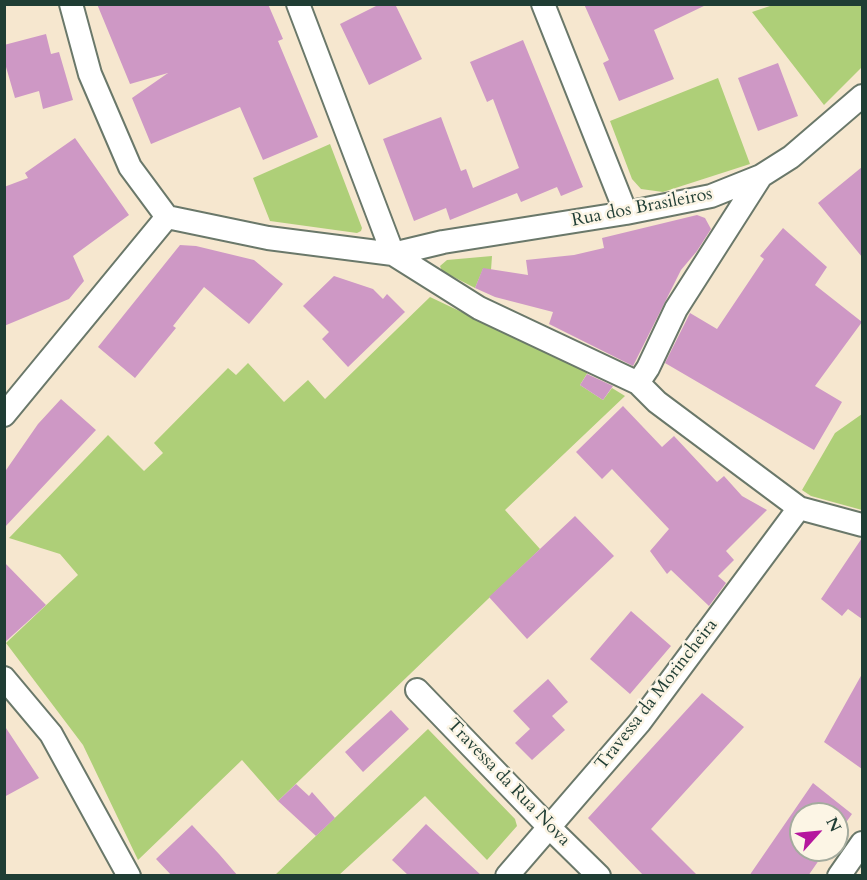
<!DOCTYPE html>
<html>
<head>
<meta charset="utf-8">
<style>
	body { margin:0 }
	#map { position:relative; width:867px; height:880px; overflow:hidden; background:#f6e7cf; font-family:Cardo,serif }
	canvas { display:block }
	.frame { position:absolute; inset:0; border:6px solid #1f3d34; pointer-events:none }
	.north { position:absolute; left:789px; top:802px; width:60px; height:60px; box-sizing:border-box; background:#fcf5e5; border:2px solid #a4ab9e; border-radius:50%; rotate:63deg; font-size:16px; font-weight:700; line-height:24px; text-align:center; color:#1f3d34 }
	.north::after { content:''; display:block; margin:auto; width:21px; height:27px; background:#b5179e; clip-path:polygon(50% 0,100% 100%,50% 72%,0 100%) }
</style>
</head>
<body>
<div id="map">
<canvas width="867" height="880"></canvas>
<div class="frame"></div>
<div class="north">N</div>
</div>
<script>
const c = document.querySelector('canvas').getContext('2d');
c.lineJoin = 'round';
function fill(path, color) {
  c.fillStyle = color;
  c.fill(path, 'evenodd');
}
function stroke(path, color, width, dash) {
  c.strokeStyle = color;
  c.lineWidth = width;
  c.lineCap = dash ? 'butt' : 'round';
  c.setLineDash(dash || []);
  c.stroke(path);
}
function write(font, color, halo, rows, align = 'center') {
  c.font = font + ' Cardo,serif';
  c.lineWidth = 5;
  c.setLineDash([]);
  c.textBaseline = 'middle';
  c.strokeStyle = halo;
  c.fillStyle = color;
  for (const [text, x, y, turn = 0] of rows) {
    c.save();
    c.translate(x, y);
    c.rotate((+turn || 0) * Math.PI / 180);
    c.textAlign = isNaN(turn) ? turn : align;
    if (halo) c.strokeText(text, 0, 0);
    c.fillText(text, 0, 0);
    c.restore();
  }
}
fill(new Path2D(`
	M773,5H862V67L824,105L752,12Z
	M718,78L750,164L663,192L641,189L632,179L610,121Z
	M330,144L362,228L361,231L357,233L270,221L253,178Z
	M492,256L491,270L483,269L475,288L442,271L440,266L447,260Z
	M430,297L588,372L580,385L603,400L612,388L625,396L505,510L540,549L278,801L242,760L138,860L83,745L6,643L78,575L60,554L9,538L108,435L144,471L163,453L154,443L228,368L236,375L248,363L284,402L308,380L325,399Z
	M862,414V510L811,496L802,490L835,433Z
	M428,729L515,819L517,826L487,860L425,796L339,875H275Z`), '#aecf78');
fill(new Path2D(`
	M97,4H268L283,39L278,41L318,137L263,160L240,107L151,144L132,98L168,73L130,84Z
	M380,4H395L422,59L369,85L340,24Z
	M584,4H708L654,30L674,79L619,101L603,63L609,60Z
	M46,34L51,54L59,52L73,100L43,109L39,91L15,98L4,60V45Z
	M523,40L583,187L561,196L557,187L521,202L517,193L450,220L446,208L414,221L383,139L441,117L461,171L466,169L473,188L519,168L493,99L487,102L470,62Z
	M778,63L798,116L758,131L738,78Z
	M75,138L129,215L73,256L84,281L69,299L4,326V187L28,178L25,173Z
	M862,167V257L818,203Z
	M697,215L705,218L711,229L697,251L681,270L633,366L549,324L553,312L495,297L475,288L483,268L528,275L526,260L574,255L604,248L602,238Z
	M783,228L827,267L815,285L862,322L815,386L842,402L814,450L665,363L690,313L717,329L764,259L760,256Z
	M180,245L196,246L254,260L283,284L249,324L204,287L173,326L176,328L135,378L98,347Z
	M334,276L373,289L383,299L387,294L405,312L348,367L322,339L329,332L303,306Z
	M587,374L613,386L603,400L580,385Z
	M61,399L96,430L4,528V473L38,424Z
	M623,406L662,447L674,436L717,482L724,476L742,496L767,510L726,551L734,560L718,576L726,583L709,606L671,570L667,574L650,551L669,529L612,469L602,479L576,452Z
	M575,516L614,556L527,639L489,597Z
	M862,538V619L848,609L842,616L821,599Z
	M4,562L46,605L4,643Z
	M631,611L671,646L630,694L590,659Z
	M862,674V769L824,742Z
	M548,679L568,702L552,716L565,730L532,760L515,743L530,729L513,711Z
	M702,693L744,727L651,829L698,876H644L588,818Z
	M391,710L409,729L363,772L345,752Z
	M4,725L39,778L4,797Z
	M813,783L852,814L837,835V814H801V850H826L808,876H749Z
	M296,784L309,796L312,792L335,818L316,836L278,801Z
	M426,824L482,876H409L392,860Z
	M192,825L219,854L238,876H172L156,859Z`), '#ce98c5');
const street = new Path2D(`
	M71,4L90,74L130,167L167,217L268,238L393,254L443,242L626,213L711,196L761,176L791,157L862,96
	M298,4L393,254L479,308L638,383L657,402L799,508L862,525
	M543,4L626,213
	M638,383L648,368L676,309L761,176
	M4,415L167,217
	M4,678L51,734L129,876
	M417,690L549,827L599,876
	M507,876L640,722L799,508
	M839,876L862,843`);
stroke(street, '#6a786a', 26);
stroke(street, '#fff', 22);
write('18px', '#1f3d34', '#fcf5e5', [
	["Rua dos Brasileiros",642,208,-11],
	["Travessa da Morincheira",657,695,-52],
	["Travessa da Rua Nova",508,783,46]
]);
</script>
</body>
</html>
